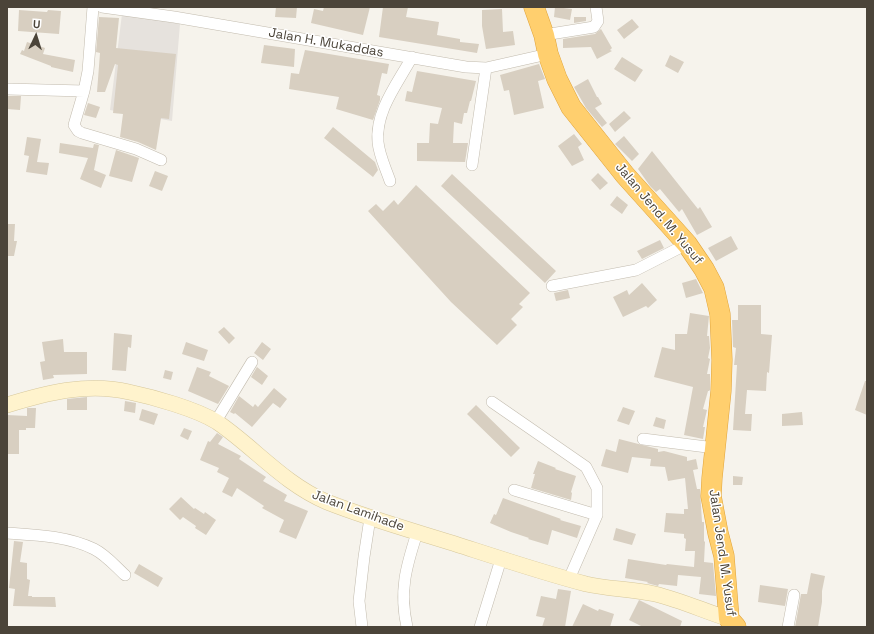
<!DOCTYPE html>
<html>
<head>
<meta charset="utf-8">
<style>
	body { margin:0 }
	#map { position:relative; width:874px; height:634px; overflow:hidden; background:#f6f3ec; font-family:"Space Grotesk",sans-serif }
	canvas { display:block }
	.frame { position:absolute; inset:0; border:8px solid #4b4439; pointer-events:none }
	.north { position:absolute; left:16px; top:16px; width:40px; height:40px; -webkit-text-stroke:3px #fff; paint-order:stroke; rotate:4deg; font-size:11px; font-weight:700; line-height:16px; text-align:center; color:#4b4439 }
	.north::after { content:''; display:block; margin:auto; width:14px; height:18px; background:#4b4439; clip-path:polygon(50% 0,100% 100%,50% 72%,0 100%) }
</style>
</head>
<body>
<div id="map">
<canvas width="874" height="634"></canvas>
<div class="frame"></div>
<div class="north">U</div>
</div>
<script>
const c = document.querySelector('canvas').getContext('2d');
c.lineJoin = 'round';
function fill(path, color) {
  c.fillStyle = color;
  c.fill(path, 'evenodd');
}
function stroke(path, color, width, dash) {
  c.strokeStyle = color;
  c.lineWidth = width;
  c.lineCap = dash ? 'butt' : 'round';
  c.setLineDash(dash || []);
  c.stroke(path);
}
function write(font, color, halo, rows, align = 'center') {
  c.font = font + ' "Space Grotesk",sans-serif';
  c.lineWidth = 3;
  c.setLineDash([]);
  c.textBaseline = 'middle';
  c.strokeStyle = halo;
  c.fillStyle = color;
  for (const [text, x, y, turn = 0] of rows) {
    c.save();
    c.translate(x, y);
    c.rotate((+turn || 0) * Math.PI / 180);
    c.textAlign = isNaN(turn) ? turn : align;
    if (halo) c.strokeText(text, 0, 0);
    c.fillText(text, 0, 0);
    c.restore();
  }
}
fill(new Path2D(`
	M122,14L180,24L172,121L110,110Z`), '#e6e2dd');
fill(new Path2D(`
	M276,7H297L296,18L275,17Z
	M324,7H370L363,35L311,23L314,9L323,11Z
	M383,7H408L406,17L439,22L437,35L460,39V42L479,44L477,53L379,37Z
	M555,7L572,9L570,20L554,17Z
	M502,9L503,32L513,31L515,45L486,49L482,26V10Z
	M19,10L47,12L48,10L61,11L59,34L18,31Z
	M99,17L119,18L116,48L176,54L169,119L161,118L156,150L138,142L120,137L123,114L113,113L118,65L115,64L105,92H97L100,53L96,52Z
	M574,17H586V21L574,23Z
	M632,19L639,27L624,39L617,30Z
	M601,29L612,48L610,50L612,51L597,59L591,47L563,48V39L595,34Z
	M27,42L45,48L43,54L75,60L73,72L51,67V66L20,54L22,50L24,51Z
	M264,45L295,49L294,67L261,63Z
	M305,50L389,64L387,74L382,73L377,95L380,96V100L373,120L336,109L339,97L289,89L291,73L299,74Z
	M670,55L684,62L678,73L665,66Z
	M622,57L643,70L635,82L614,69Z
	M539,64L545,79L538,81L544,108L514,115L509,90L504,91L500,75Z
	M417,71L476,81L471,101H470L467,113H464L462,124L454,122L453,143H468L465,162L417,161V143H429L430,123L438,124L442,108L405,101L407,91L412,92Z
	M588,79L597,97H598L602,104L595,108L607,123L602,127L586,108L574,87Z
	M7,96H21L20,110L7,109Z
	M88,103L100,107L96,118L84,115Z
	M624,111L631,118L615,132L609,124Z
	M333,127L375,162L378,170L373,177L324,138Z
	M574,134L582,144L578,147L584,160L572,166L558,146Z
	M624,136L639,154L632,161L615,144Z
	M27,137L41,139L37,162L49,163L47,175L26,172L29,156L24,155Z
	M60,143L93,148L94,144L99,145L94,170L106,175L101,188L80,179L88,158L59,153Z
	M116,150L139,158L132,182L109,176Z
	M652,151L698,209L700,207L712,227L697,235L682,209L679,212L660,189L656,192L650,186L638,169Z
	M155,171L168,176L162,191L149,186Z
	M598,173L608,183L600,190L591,180Z
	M452,174L556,271L545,283L441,186Z
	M416,185L530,293L519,304L523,307L511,319L517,325L497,345L451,302L368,211L376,204L383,211L394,200L398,205Z
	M617,196L628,205L622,214L610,205Z
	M7,224H15L14,241H17L14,256H7Z
	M731,236L738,249L716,261L708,248Z
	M660,240L664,248L642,259L637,251Z
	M696,279L703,293L686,298L682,283Z
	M642,283L657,300L648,308L646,306L623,317L613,297L627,290L629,295Z
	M568,290L570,298L556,301L554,293Z
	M738,305H761V334L772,335L769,373L767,372L766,391L747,390L745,414H752L751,431L733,430L737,365H734L736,348L733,347L732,321V320H738Z
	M690,313L709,316L707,336H709L710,348L708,358L710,359L707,374H710V390L709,391H708L703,409L707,410L703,427H705L703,439L684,435L693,387L654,377L662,347L675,350V334H687Z
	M224,327L235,338L229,344L218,332Z
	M114,333L132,335L131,348L128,347L126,371L112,370Z
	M63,339L64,352H87V374L53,375L54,378L43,380L40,362L45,361L42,342Z
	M186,342L208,350L204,361L182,354Z
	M262,342L271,349L263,360L254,353Z
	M197,367L211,372L209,376L229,386L218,404L188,391Z
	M257,367L268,376L262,385L251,377Z
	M165,370L173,372L171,380L163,378Z
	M865,381H867V415L855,410Z
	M274,388L287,399L280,408L273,403L252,427L235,413L234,414L230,412L239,396L253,407L255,404L258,407Z
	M87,397V410H67V399Z
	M125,401L136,403L135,413L124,411Z
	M476,405L520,448L511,457L467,414Z
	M623,407L635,411L629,425L617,421Z
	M27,408H36L35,428H26V430H19V454H7V415L27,416Z
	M142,409L158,414L154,425L139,420Z
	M802,412L803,425L782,426V414Z
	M656,417L666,420L664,429L653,426Z
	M184,428L192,431L188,440L180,436Z
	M217,433L223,437L218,444L241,456L239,459L266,477L263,481L287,495L284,501L308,511L296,539L279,532L284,520L262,508L264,506L237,488L232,497L222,492L229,478L217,472L219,468L200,460L208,441L210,442Z
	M619,439L658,449V452L664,451L687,457V461L696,459L698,469L693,470L697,489H700L702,522H704V541L705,542L704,562L713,563L716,596L699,594L701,577L678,575L677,586L659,584L658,586L647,583L648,582L625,578L628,559L666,565L667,564L694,567L695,551H685L686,539L684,538V534L664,532L666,513L684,514V509H688L685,478L668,481L665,467L650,466L651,459L632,457L628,473L601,466L606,449L616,452Z
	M538,461L556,468L555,469L576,476L571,492L572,493L571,500L531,488L535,474H533Z
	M733,476L743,477L742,485H733Z
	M181,497L194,509L195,508L204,514L205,512L216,520L206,535L195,528L196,526L183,517L180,520L169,509Z
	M503,498L561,519L560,520L581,526L577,538L552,530L548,545L528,539L529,538L511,532L490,523L494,514L496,515Z
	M616,528L636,534L632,545L613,540Z
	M14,541L23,542L20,562L27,563V579L30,580L28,596H32V597H55L56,607L13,606L15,589L9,588Z
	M139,564L163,578L158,587L134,573Z
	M811,573L825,576L822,591V602L818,627H795L801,594H807Z
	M760,585L788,589L785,606L758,602Z
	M558,589L571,591L565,627H542L545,618L536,616L541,596L556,599Z
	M639,600L682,621L680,627H643L629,620Z
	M583,604L598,611L599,609L614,614L610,627H572Z`), '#d8cfc1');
const street = new Path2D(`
	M93,7L88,71L84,91L74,125L78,131L82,133L136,149L161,160
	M102,7L174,17L466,67L486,68L548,54
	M544,35L594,27L598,21L596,7
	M7,89L84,91
	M472,165L486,68
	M390,181C386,169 379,155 378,142C375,111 398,83 412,57
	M552,286L636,270L687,244
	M492,402L586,467L597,488V515L569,579
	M216,421L252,362
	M643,439L715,448
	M514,490L597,515
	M7,533C36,535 67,536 94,549C106,555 115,566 125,575
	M362,627L359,601L364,557L370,518
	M407,627C399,591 406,567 417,533
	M480,627L501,559
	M788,627L794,595`);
const secondary = new Path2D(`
	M7,405C46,393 88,382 129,392C153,397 196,409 217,422C254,447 284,484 327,502C375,521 425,534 474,550C511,562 548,574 586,584C608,589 632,589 655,594C680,600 704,611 729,619`);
const highway = new Path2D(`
	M534,7L544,35L548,54L557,79L571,107L625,175L687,244L704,269L714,288L720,314L722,360L721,391L712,478L711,496L718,533L724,556L729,619L736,627`);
stroke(street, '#c2bbae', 12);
stroke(secondary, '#d6c79b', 16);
stroke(highway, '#e0a43c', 21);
stroke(street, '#fff', 11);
stroke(secondary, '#fff3cd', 15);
stroke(highway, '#ffcf6e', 20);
write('13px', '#4b4439', '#fff', [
	["Jalan H. Mukaddas",326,43,10],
	["Jalan Jend. M. Yusuf",659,214,50],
	["Jalan Lamihade",358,511,20],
	["Jalan Jend. M. Yusuf",722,553,82]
]);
</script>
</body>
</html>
